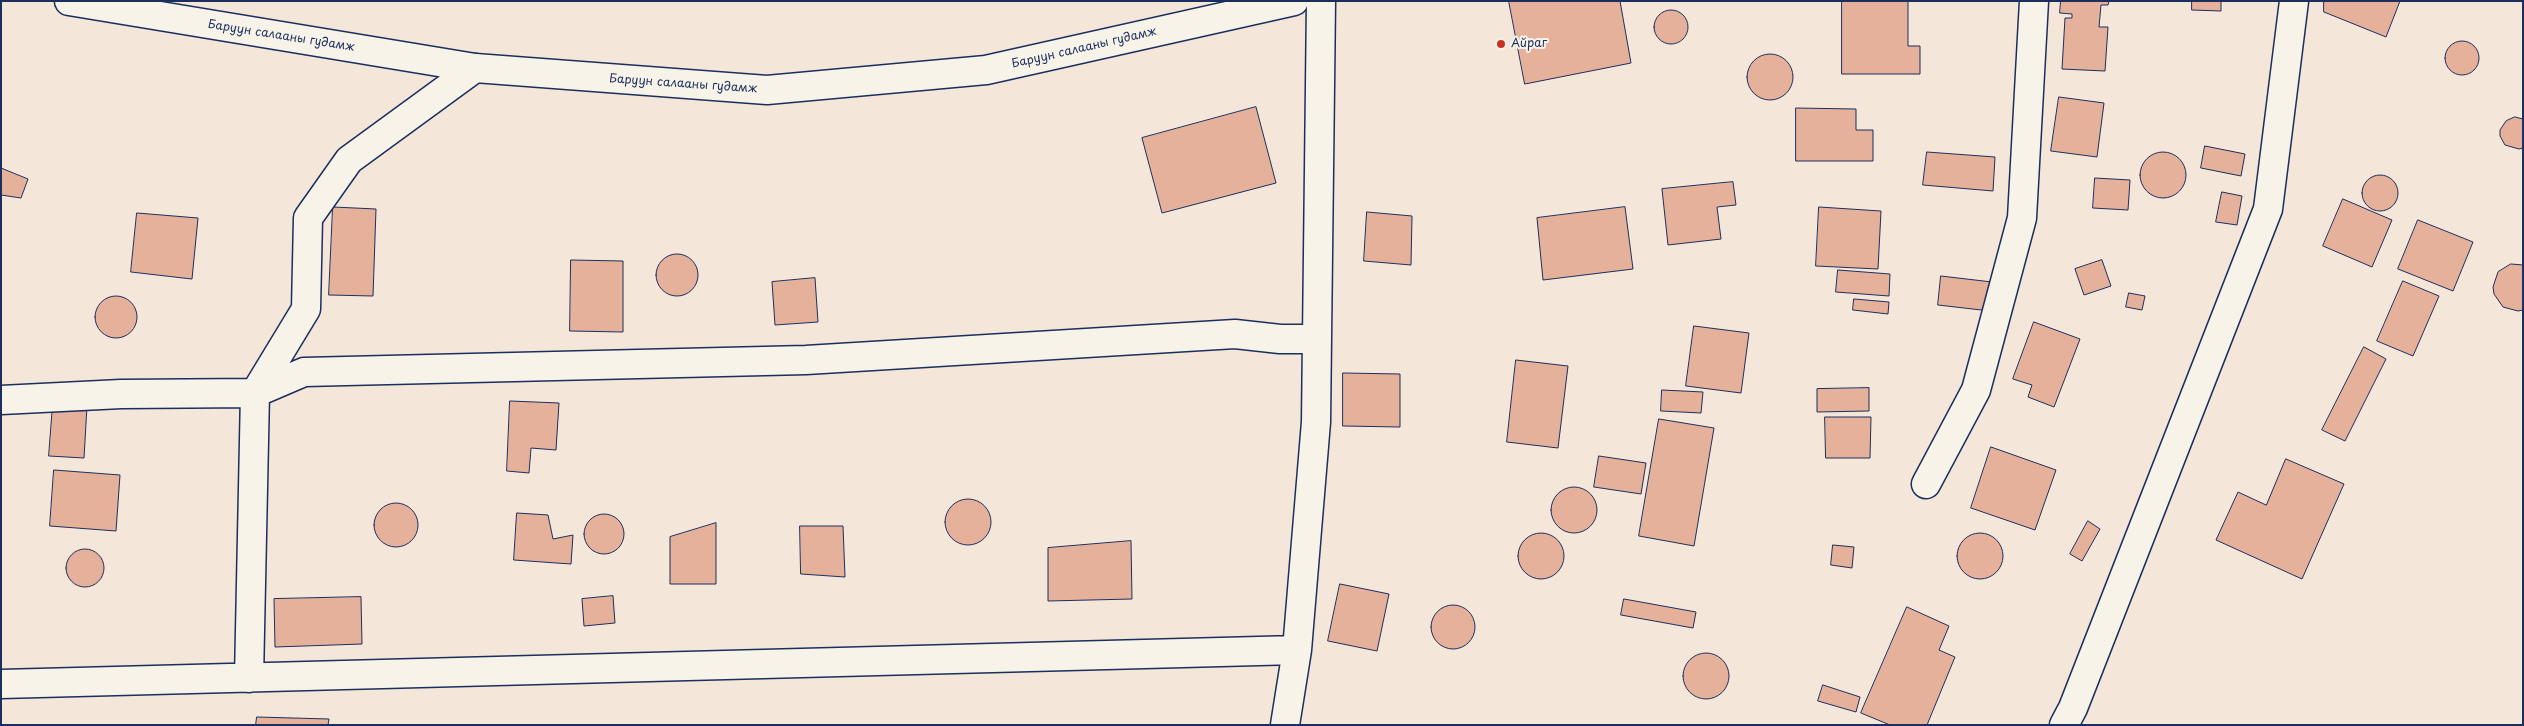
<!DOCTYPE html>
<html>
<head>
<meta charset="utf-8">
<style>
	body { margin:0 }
	#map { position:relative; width:2524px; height:726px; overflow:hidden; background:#f4e6d9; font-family:"Playpen Sans",sans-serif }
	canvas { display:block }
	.frame { position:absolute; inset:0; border:2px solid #1b2f5e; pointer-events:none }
</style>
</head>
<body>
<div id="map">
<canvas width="2524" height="726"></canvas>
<div class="frame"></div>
</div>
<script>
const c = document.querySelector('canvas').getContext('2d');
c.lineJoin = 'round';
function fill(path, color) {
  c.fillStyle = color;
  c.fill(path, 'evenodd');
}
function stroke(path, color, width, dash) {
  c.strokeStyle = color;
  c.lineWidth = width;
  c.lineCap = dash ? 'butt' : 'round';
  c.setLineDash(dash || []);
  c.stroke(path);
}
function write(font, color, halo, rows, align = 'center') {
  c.font = font + ' "Playpen Sans",sans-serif';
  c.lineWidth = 4;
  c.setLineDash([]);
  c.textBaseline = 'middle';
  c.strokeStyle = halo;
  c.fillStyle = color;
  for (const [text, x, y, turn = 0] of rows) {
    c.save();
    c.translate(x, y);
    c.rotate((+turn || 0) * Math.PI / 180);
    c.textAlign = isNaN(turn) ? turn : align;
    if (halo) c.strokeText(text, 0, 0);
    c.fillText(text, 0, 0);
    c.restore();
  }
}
const building = new Path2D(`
	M1509,1H1620L1631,63L1525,84Z
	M1842,1H1908V46H1920V74H1842Z
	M2061,1H2109L2108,5H2101L2099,27H2108L2105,71L2062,69L2065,18H2072V14L2060,13Z
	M2192,1H2221V11L2192,10Z
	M2324,1H2400L2386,37L2324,12Z
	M1654 27a17 17 0 1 1 34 0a17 17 0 1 1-34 0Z
	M2445 58a17 17 0 1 1 34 0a17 17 0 1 1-34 0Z
	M1747 77a23 23 0 1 1 46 0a23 23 0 1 1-46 0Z
	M2059,97L2104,103L2097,157L2051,151Z
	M1256,107L1276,183L1162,213L1142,138Z
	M1796,108L1856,109V130H1873V161H1796Z
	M2515,117L2523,119V148L2519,149L2505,145L2500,136V130L2506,121Z
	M2205,146L2245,154L2241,176L2201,168Z
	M2140 175a23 23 0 1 1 46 0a23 23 0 1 1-46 0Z
	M1927,152L1995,157L1993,191L1923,185Z
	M1,168L28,179L21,198L1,195Z
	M2362 193a18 18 0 1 1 36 0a18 18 0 1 1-36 0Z
	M2095,178L2130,180L2128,210L2093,208Z
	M1733,182L1736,205L1717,207L1721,239L1668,245L1662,189Z
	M2222,192L2242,196L2237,225L2216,222Z
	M2343,199L2392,220L2372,267L2323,246Z
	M333,207L376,209L373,296L329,295Z
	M1625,207L1633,269L1543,280L1537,218Z
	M1819,207L1881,211L1878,269L1816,266Z
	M1367,212L1412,216L1411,265L1364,261Z
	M137,213L198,218L192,279L131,272Z
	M2418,220L2473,242L2453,291L2398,269Z
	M656 275a21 21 0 1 1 42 0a21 21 0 1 1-42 0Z
	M571,260L623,261V332L570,331Z
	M2102,260L2111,286L2084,295L2075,269Z
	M2511,264L2523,265V310L2518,311L2503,307L2494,294L2493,287L2498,272Z
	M1838,270L1890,274L1889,296L1836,292Z
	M1941,276L1992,282L1990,311L1938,305Z
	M815,278L818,322L775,325L772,282Z
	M2403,281L2439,296L2413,356L2377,341Z
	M2129,293L2145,296L2142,310L2126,307Z
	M95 317a21 21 0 1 1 42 0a21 21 0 1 1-42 0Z
	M1854,299L1889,302L1888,314L1853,310Z
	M2034,322L2080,339L2054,407L2028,397L2032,385L2013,379Z
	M1694,326L1749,333L1741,393L1686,386Z
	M2364,347L2386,359L2345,441L2322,430Z
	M1516,360L1568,366L1558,448L1507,442Z
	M1343,373L1400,374V427L1343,426Z
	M1869,388V411L1817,412V389Z
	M1662,390L1703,392L1701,413L1661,411Z
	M510,401L559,403L556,450L531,448L529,473L507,471Z
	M53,404L87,406L84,458L49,456Z
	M1825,417H1871L1870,458H1826Z
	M1659,419L1714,428L1694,546L1639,536Z
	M1991,447L2056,470L2035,530L1971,508Z
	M1599,456L1646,463L1641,494L1594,487Z
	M2286,459L2344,484L2302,579L2216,540L2238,492L2266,505Z
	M54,470L120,475L116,531L50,526Z
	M1551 510a23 23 0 1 1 46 0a23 23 0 1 1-46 0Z
	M945 522a23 23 0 1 1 46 0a23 23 0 1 1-46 0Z
	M374 525a22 22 0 1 1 44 0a22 22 0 1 1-44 0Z
	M517,513L548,515L553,539L573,535L571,564L514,560Z
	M584 534a20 20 0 1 1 40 0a20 20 0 1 1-40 0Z
	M2088,521L2100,529L2082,561L2070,554Z
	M716,523V584H670V537Z
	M800,526H843L845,577L801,574Z
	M1957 556a23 23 0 1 1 46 0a23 23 0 1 1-46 0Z
	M1518 556a23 23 0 1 1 46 0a23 23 0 1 1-46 0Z
	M1131,541L1132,599L1048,601V548Z
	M1833,545L1854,547L1852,568L1831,565Z
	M66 568a19 19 0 1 1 38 0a19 19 0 1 1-38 0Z
	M1340,584L1389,594L1377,651L1328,641Z
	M613,596L615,623L584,626L582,599Z
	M361,597L362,644L275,647L274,599Z
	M1624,599L1696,612L1693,628L1621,615Z
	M1431 627a22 22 0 1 1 44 0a22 22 0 1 1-44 0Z
	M1907,607L1949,626L1939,650L1955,657L1927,725H1890L1861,713Z
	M1683 676a23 23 0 1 1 46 0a23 23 0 1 1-46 0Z
	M1823,685L1860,697L1856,712L1818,701Z
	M257,717L329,719L328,725H256Z`);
fill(building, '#e6b19b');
stroke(building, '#1b2f5e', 1);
const street = new Path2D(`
	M1,400L121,394L255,393L304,372L806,360L1235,334L1280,339H1317
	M1926,484L1976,390L2022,218L2034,1
	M249,678L255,393L306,309L308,218L349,160L475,68
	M1,684L1297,650
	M1285,725L1297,650L1316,422L1321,1
	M2064,725L2073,708L2268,209L2294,1`);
const secondary = new Path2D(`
	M69,1L475,68L767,90L986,70L1294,1`);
stroke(street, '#1b2f5e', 31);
stroke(secondary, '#1b2f5e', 31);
stroke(street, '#f7f3e8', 28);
stroke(secondary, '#f7f3e8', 28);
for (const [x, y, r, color] of [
	[1501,44,5,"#c8321e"]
]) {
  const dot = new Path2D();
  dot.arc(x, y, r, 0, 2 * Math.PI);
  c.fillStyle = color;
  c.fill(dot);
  stroke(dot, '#f7f3e8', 2);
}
write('12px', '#1b2f5e', '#f7f3e8', [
	["Баруун салааны гудамж",281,36,9],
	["Баруун салааны гудамж",1084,48,-13],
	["Баруун салааны гудамж",683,84,4]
]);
write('12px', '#1b2f5e', '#f7f3e8', [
	["Айраг",1511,44]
], 'left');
</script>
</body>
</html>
